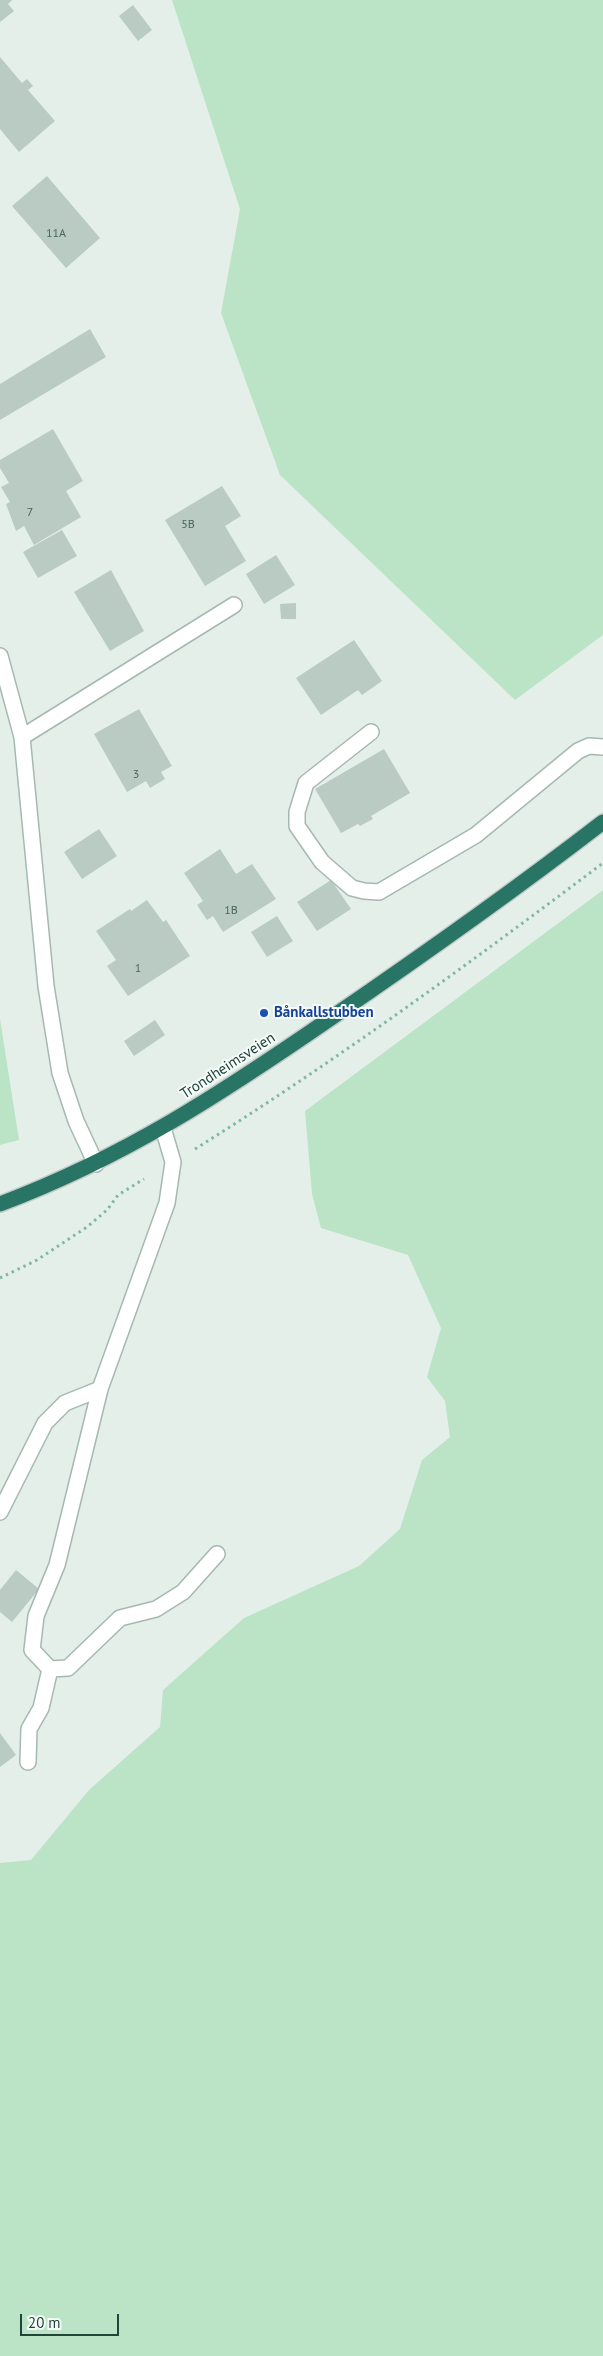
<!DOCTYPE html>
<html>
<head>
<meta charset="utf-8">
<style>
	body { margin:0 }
	#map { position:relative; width:603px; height:2356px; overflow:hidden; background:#e4efea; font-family:"PT Sans",sans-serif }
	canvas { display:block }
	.scale { position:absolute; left:20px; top:2314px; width:99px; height:22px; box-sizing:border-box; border:2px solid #21443b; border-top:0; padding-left:6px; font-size:15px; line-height:18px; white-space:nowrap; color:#21443b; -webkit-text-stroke:4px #f5fbf8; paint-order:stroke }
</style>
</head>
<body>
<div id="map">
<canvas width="603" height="2356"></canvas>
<div class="scale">20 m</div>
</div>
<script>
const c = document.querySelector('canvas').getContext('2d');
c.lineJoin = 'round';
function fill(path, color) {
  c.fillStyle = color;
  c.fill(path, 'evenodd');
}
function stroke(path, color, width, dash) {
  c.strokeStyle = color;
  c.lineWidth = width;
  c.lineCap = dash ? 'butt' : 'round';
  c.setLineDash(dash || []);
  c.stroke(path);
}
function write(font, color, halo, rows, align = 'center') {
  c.font = font + ' "PT Sans",sans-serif';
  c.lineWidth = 4;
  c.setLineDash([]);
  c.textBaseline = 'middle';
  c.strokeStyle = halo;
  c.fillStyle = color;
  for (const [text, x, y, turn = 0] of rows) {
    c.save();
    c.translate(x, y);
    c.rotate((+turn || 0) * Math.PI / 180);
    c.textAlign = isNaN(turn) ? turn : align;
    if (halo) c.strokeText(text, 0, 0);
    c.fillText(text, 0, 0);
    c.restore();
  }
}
fill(new Path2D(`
	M172,0H603V635L515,700L280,475L221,313L240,209Z
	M603,890V2356H0V1863L31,1860L89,1790L160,1727L163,1690L244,1618L359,1566L400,1529L422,1460L450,1437L445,1401L427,1377L441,1328L408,1255L321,1228L312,1194L305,1111Z
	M0,1019L19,1140L0,1145Z`), '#bbe3c6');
fill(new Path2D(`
	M0,0H12L8,4L14,11L0,22Z
	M133,5L152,30L138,41L119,16Z
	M0,57L22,83L27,79L33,86L28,90L55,121L19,152L0,129Z
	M47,176L100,238L66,268L12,206Z
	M90,329L106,357L0,420V384Z
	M53,429L83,481L66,491L81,517L34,545L24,526L16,531L6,504L10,502L1,487L9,483L0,468V460Z
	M222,486L241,516L225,526L246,561L205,586L165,520Z
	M62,530L77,556L38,578L23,552Z
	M276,555L295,585L264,604L246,574Z
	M111,570L144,631L110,651L74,592Z
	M296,603V619H281L280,604Z
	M354,640L382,681L362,695L358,690L321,715L296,678Z
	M139,709L172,766L161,772L165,779L150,788L146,781L127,792L94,734Z
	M384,749L410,793L371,816L373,819L360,826L358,824L341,833L315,789Z
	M99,829L117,856L82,879L64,852Z
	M220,849L236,874L252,864L276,899L223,932L213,916L207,920L197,905L203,901L184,873Z
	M331,880L351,909L317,931L297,902Z
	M147,900L163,922L166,920L190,956L128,996L107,966L116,960L96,931L130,909L131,911Z
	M277,916L293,941L267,957L251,932Z
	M155,1020L165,1035L134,1056L124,1041Z
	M16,1570L39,1589L12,1622L0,1612V1590Z
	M0,1733L16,1755L0,1767Z`), '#b9cbc3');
const minor = new Path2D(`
	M0,656L22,737L46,986L60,1073L76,1121L96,1164
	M371,732L306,783L297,812V826L322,862L352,888L364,891L379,892L476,835L578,751L589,746L603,747
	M22,737L234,605
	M163,1128L173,1162L167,1203L100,1389L57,1565L36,1616L32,1650L50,1669L68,1668L120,1618L156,1609L183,1592L217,1554
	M0,1512L45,1423L65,1403L100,1389
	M28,1762L29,1729L41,1708L50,1669`);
const highway = new Path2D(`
	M0,1204C125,1157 222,1093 331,1018C423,955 515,890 603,822`);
stroke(minor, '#a6b8b2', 18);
stroke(highway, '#c1cbc8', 18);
stroke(new Path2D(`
	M195,1149C336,1061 470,963 603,863
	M0,1278L37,1260L87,1227L107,1210L118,1195L144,1179`), '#81b7a6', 3, [2.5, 4]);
stroke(minor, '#fff', 15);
stroke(highway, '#287465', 15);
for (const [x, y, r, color] of [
	[264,1013,5,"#1a4fb4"]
]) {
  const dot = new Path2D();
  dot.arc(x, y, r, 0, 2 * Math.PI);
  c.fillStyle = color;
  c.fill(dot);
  stroke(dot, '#f5fbf8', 2);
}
write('12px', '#47665d', null, [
	["11A",56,234],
	["7",30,513],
	["5B",188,525],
	["3",136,775],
	["1B",231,911],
	["1",138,969]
]);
write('bold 15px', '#164399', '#f5fbf8', [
	["Bånkallstubben",274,1013]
], 'left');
write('15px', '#21443b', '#f5fbf8', [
	["Trondheimsveien",228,1066,-33]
]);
</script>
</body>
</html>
